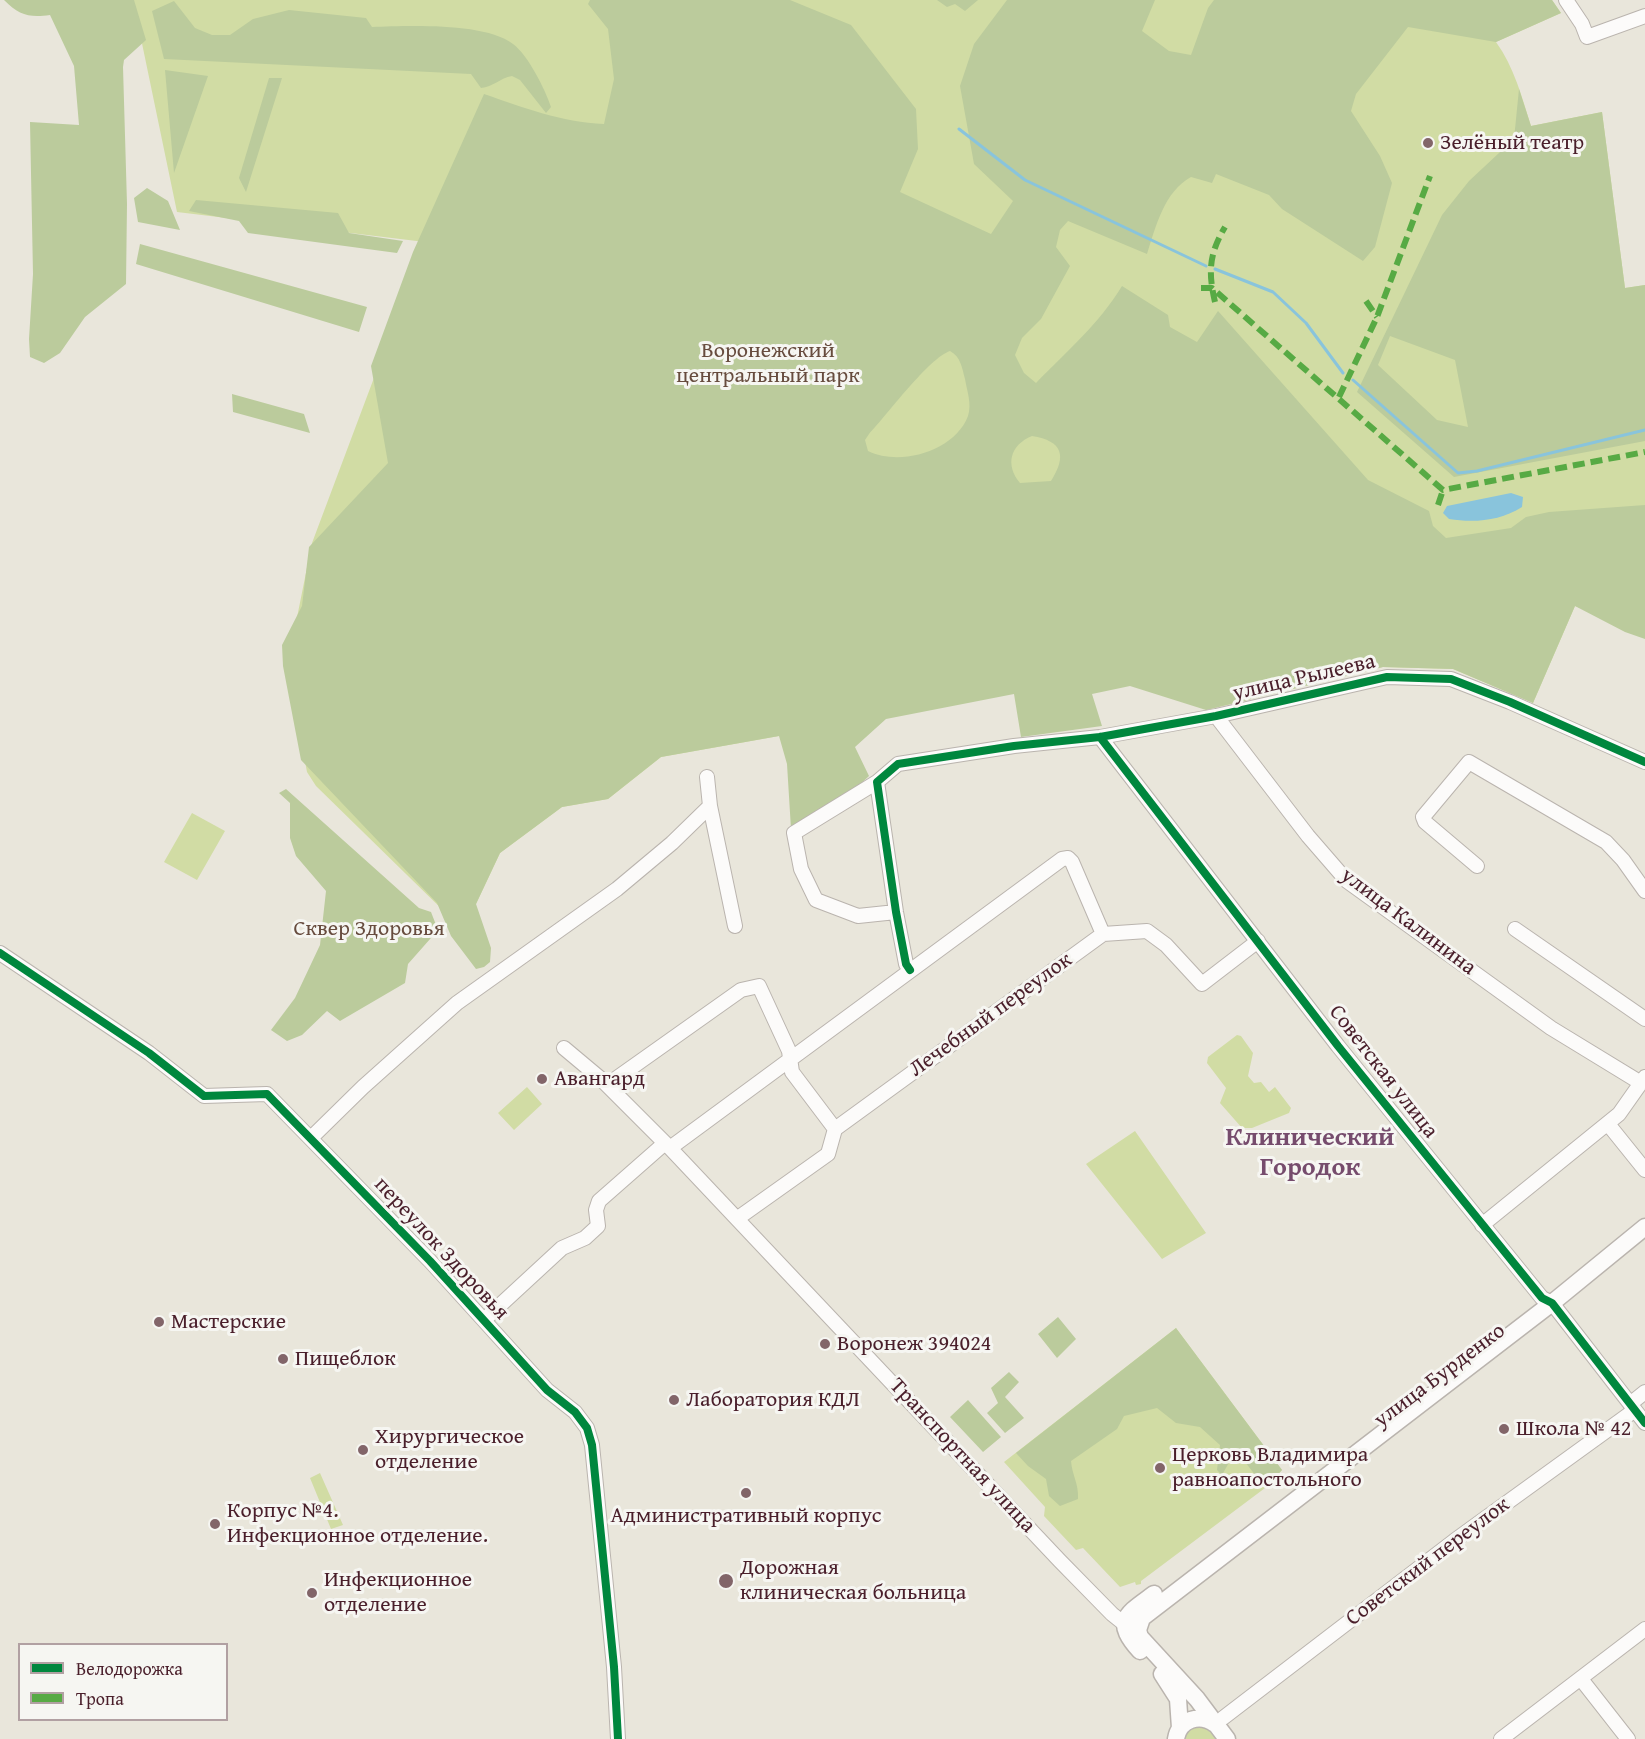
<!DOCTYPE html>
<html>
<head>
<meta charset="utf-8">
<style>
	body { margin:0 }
	#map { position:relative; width:1645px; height:1739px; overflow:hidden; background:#e9e6db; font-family:"Gentium Book Plus",serif }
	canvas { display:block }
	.legend { position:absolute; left:18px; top:1643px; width:210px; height:78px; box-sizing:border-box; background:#f6f6f2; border:2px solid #b1a0a2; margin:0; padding:8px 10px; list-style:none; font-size:18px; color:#4a1f2b }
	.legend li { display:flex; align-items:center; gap:12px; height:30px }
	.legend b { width:30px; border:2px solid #b1a0a2 }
</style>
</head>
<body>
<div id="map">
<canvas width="1645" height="1739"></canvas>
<ul class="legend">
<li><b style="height:8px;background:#00873e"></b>Велодорожка</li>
<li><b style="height:8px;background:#57aa44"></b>Тропа</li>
</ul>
</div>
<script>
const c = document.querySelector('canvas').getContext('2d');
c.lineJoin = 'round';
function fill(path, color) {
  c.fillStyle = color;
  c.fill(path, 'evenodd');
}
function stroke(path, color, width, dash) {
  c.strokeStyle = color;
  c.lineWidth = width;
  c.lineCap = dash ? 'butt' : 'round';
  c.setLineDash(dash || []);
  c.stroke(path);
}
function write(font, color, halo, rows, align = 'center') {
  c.font = font + ' "Gentium Book Plus",serif';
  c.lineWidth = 6;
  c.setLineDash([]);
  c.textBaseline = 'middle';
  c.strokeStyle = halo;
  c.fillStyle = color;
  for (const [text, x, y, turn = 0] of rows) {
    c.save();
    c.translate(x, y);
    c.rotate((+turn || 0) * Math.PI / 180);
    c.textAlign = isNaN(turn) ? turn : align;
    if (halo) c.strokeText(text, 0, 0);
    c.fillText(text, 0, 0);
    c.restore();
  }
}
fill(new Path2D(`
	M133,0H1552L1561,13L1496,42C1514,67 1522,97 1531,126L1602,112L1625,288L1645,285V631L1575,606L1533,703L1453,669L1383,667L1206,710L1186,638L779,736L661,757L608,799L562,807L500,853L476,904L452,919L316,786L307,772L287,667L312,543L425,242L177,212Z
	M192,813L225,831L197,880L164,862Z
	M1237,1035L1241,1036L1253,1053L1248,1076L1254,1083L1261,1082L1269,1092L1275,1087L1291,1108L1289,1113L1252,1128H1242L1220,1103L1226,1088L1207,1063L1208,1057Z
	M527,1087L542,1104L514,1130L498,1113Z
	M1135,1131L1206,1233L1162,1259L1086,1164Z
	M1176,1328L1282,1470L1265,1488L1141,1581V1584L1136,1585L1135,1582L1120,1587L1083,1548L1076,1550L1044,1516L1045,1507L1004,1462Z
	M320,1473L343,1525L331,1529L310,1478Z
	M1201,1724L1214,1733L1216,1739H1183L1186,1731Z`), '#d1dca4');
fill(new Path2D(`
	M4,0H134L146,40L124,60L123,67L127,204L126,284L85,317L60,353L44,363L30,357L29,339L33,274L30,122L79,125L74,66L50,15C29,18 19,15 4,0Z
	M590,0H790L851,25L916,109L918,149L900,192L991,234L1013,201L974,164L960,86L974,44L1007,0H1155L1142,31L1169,51L1191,55L1208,8L1214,0H1552L1561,13L1496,42L1408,27L1356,94L1351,111L1380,156L1392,183L1375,247L1363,261L1282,209L1269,195L1216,174L1212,183L1191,177C1164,192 1156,226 1147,254L1068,221L1060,230L1056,247L1070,266L1041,319L1022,338L1015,355L1024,373L1036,383C1067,351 1099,324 1122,286L1168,315L1170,327L1197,342L1218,311L1368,480L1429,511L1433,526L1446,538L1511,528L1526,517L1549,512L1645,505V639L1625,632L1575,606L1533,703L1453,669L1383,667L1206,710L1130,686L1092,694L1102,726L1021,737L1014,694L886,719L855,747L869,776L854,790L791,829L787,764L779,736L661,757L608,799L562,807L500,853L476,904L491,948L490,962L484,967L476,969L451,936L437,903L301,760L283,666L282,645L302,606L309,547L388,463L371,366L413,252L484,94C524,108 561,122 604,124L614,79L608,29L588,4ZM950,351C961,357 962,368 965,379C967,391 972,404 968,416C955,451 900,467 868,451L865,440L869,434C887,415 929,358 950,351ZM1032,436C1063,441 1067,456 1051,481L1020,483C1005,465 1010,445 1032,436Z
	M937,0H978L965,11L955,4L947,7Z
	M174,1L195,28L212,35H230L253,19L289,10L366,18L372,27C408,26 484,22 513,44C528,55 545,89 551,107L546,113L520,80L512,76C500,78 493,87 481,88L471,74L164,59L152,11Z
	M165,70L208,76L174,173Z
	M269,78H282L246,192L239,178Z
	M1519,89L1531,126L1602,112L1625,288L1645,285V441L1454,477L1357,392L1442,215L1469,181L1514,139ZM1390,336L1455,360L1468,427L1437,420L1378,365Z
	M147,188L168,201L180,230L138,222L134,198Z
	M196,200L338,213L349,233L403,241L397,253L248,233L239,221L189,211Z
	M140,244L367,307L359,332L136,264Z
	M232,394L304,414L310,433L233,412Z
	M286,789L419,908L431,912L438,930L408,964L405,983L340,1021L327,1011L302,1035L287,1041L271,1030L295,998L320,945L326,891L296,856L290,838V803L279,793Z
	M1058,1317L1076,1339L1057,1358L1038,1334Z
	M1176,1328L1282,1470L1265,1488L1236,1450L1222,1475L1217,1470L1220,1445L1200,1427L1176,1423L1157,1408L1124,1416L1117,1429L1071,1461C1072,1475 1079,1484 1078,1499L1060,1506L1049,1496L1046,1479L1028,1466L1016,1453Z
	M1009,1372L1019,1382L1005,1397L1024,1418L1005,1433L987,1413L998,1403L991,1388Z
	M968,1400L1001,1437L983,1452L950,1417Z`), '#bbcb9c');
fill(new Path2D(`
	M1511,493L1523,497L1522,507C1500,521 1474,523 1449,519L1443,513L1447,506Z`), '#89c4dc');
stroke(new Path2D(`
	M959,129L1025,180L1206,266
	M1215,269L1273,292L1306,323L1343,373
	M1353,380L1458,473L1477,471L1645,430`), '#89c4dc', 3);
const minor = new Path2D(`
	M1566,0L1582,24L1587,37L1645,16
	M1216,716L1308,836L1347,881L1551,1028L1641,1083
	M1100,737L1338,1046L1542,1298L1552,1303L1645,1423
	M707,777L710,806
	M877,782L794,833L801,869L816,900L858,916L896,912
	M1477,866L1425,822L1423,817L1469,762L1606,842L1623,860L1645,891
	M1515,929L1645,1019
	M0,953L149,1053L204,1096L267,1094L430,1261L547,1390L575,1412L587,1428L592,1445L614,1667L618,1739
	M910,970L906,964L896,912L877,782L898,764L1014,746L1100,737L1216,716L1387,677L1451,679L1510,702L1645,762
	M564,1048L601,1079L670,1148L1060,1561L1112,1614L1132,1630
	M607,1085L741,990L759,986L789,1051L792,1072L835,1129
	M1608,1124L1645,1170
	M311,1138L363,1087L457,1003L617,889L672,843L710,806L735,926
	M670,1148L1062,859L1068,858L1072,862L1103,934
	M738,1218L828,1154L835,1129L1103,934L1147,931L1166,945L1202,984L1258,941
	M1482,1225L1619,1114L1645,1077
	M484,1320L562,1248L585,1238L598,1226L596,1210L599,1201L665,1143
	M1630,1404L1645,1392
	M1581,1679L1628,1739
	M1223,1718L1454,1541L1635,1410
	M1501,1739L1645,1629`);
const major = new Path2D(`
	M1140,1651C1112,1620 1127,1614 1154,1594
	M1162,1674L1178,1699L1180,1728
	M1176,1739C1179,1719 1200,1713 1215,1724
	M1227,1739L1197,1699L1140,1637L1138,1630L1142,1618L1552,1303L1645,1227`);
stroke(minor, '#bab4ae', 16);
stroke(major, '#bab4ae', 19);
stroke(minor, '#fcfbfa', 14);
stroke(major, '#fcfbfa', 16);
stroke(new Path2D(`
	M1201,288H1212L1443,490L1645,452
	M1366,301L1377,317
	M1215,302C1208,272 1209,254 1225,227
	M1339,397L1377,317L1430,176
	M1438,505L1443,490`), '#57aa44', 6, [12, 6]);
stroke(new Path2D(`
	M1100,737L1338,1046L1542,1298L1552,1303L1645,1423
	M0,953L149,1053L204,1096L267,1094L430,1261L547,1390L575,1412L587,1428L592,1445L614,1667L618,1739
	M910,970L906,964L896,912L877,782L898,764L1014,746L1100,737L1216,716L1387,677L1451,679L1510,702L1645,762`), '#00873e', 8);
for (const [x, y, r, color] of [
	[1428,143,6,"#826569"],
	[542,1079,6,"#826569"],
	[159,1322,6,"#826569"],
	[825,1344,6,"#826569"],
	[283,1359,6,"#826569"],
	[674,1400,6,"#826569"],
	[1504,1429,6,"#826569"],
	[363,1450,6,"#826569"],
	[1160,1468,6,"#826569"],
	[746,1493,6,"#826569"],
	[215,1524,6,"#826569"],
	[726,1581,8,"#826569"],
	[312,1593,6,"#826569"]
]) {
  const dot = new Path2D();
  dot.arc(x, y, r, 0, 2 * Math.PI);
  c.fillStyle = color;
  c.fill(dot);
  stroke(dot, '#f6f6f2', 2);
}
write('22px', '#4a1f2b', '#f6f6f2', [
	["Зелёный театр",1440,143],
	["Авангард",554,1079],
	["Мастерские",171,1322],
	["Воронеж 394024",837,1344],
	["Пищеблок",295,1359],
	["Лаборатория КДЛ",686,1400],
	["Школа № 42",1516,1429],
	["Хирургическое",375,1437],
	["отделение",375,1462],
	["Церковь Владимира",1172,1455],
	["равноапостольного",1172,1480],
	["Корпус №4.",227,1511],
	["Инфекционное отделение.",227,1536],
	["Административный корпус",746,1516,"center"],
	["Дорожная",740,1568],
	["клиническая больница",740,1593],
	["Инфекционное",324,1580],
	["отделение",324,1605]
], 'left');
write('22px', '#674c3e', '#f6f6f2', [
	["Воронежский",768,351],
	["центральный парк",768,376],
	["Сквер Здоровья",369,929]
]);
write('22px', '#4a1f2b', '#f6f6f2', [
	["улица Рылеева",1304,678,-13],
	["улица Калинина",1408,922,37],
	["Лечебный переулок",991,1015,-36],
	["Советская улица",1383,1072,52],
	["переулок Здоровья",441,1249,47],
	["улица Бурденко",1440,1376,-37],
	["Транспортная улица",962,1456,47],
	["Советский переулок",1428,1562,-37]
]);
write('bold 26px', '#764c6d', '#f6f6f2', [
	["Клинический",1310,1138],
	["Городок",1310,1168]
]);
</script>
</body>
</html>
